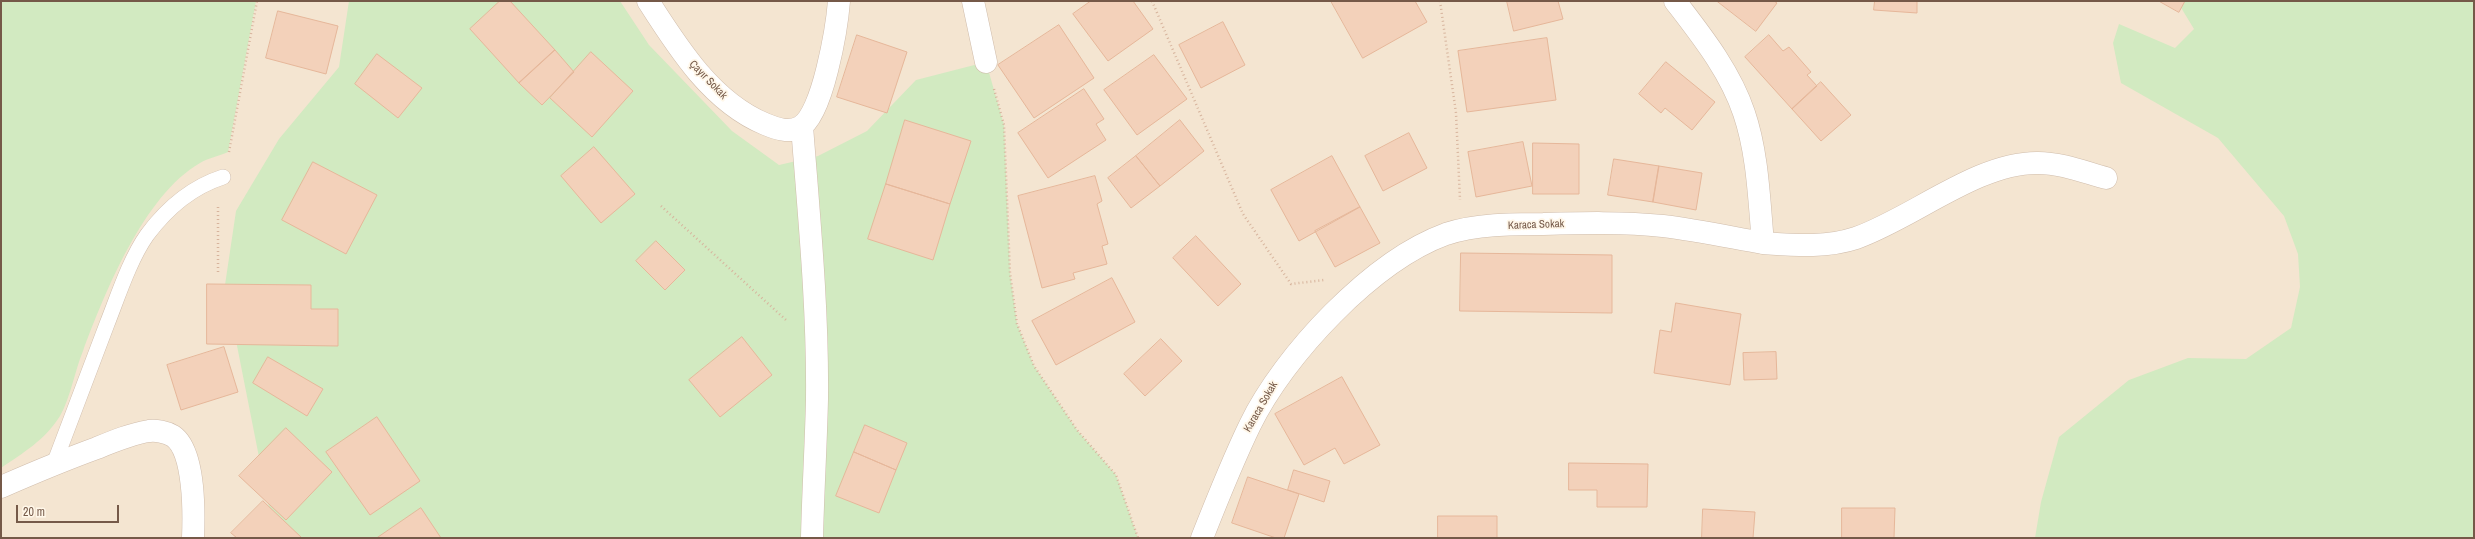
<!DOCTYPE html>
<html>
<head>
<meta charset="utf-8">
<style>
	body { margin:0 }
	#map { position:relative; width:2475px; height:539px; overflow:hidden; background:#fdf3e3; font-family:"Archivo Narrow",sans-serif }
	canvas { display:block }
	.frame { position:absolute; inset:0; border:2px solid #755948; pointer-events:none }
	.scale { position:absolute; left:16px; top:505px; width:103px; height:18px; box-sizing:border-box; border:2px solid #755948; border-top:0; padding-left:5px; font-size:12px; line-height:14px; white-space:nowrap; color:#755948; -webkit-text-stroke:3px #fff7e9; paint-order:stroke }
</style>
</head>
<body>
<div id="map">
<canvas width="2475" height="539"></canvas>
<div class="frame"></div>
<div class="scale">20 m</div>
</div>
<script>
const c = document.querySelector('canvas').getContext('2d');
c.lineJoin = 'round';
function fill(path, color) {
  c.fillStyle = color;
  c.fill(path, 'evenodd');
}
function stroke(path, color, width, dash) {
  c.strokeStyle = color;
  c.lineWidth = width;
  c.lineCap = dash ? 'butt' : 'round';
  c.setLineDash(dash || []);
  c.stroke(path);
}
function write(font, color, halo, rows, align = 'center') {
  c.font = font + ' "Archivo Narrow",sans-serif';
  c.lineWidth = 3.5;
  c.setLineDash([]);
  c.textBaseline = 'middle';
  c.strokeStyle = halo;
  c.fillStyle = color;
  for (const [text, x, y, turn = 0] of rows) {
    c.save();
    c.translate(x, y);
    c.rotate((+turn || 0) * Math.PI / 180);
    c.textAlign = isNaN(turn) ? turn : align;
    if (halo) c.strokeText(text, 0, 0);
    c.fillText(text, 0, 0);
    c.restore();
  }
}
fill(new Path2D(`
	M1,1H2474V538H1Z`), '#f4e5d1');
fill(new Path2D(`
	M1,1H256L228,152C219,156 208,158 200,163C144,195 105,292 83,351C75,370 70,399 60,416C44,441 24,452 1,468Z
	M349,1H620L649,45L732,131L779,165L818,156L867,131L916,80L986,62L1004,125L1010,273L1017,324L1034,366L1077,430L1116,475L1138,538H275L225,285L236,211L279,139L339,67Z
	M2177,1H2474V538H2035L2041,502L2059,437L2129,380L2188,358L2246,359L2291,328L2300,287L2298,254L2284,216L2218,138L2121,83L2113,43L2119,24L2175,48L2194,29Z`), '#d2eac1');
const building = new Path2D(`
	M500,1H510L555,50L519,83L470,29Z
	M1091,1H1133L1153,29L1108,61L1073,14Z
	M1331,1H1415L1427,22L1363,58Z
	M1507,1H1558L1563,19L1514,31Z
	M1717,1H1774L1777,3L1756,31Z
	M1875,1H1917V13L1874,10Z
	M2159,1H2185L2179,12Z
	M278,11L338,26L326,74L266,58Z
	M1223,22L1245,65L1201,88L1179,45Z
	M1059,25L1094,78L1034,118L998,65Z
	M857,35L907,52L887,113L837,97Z
	M1769,35L1783,51L1789,47L1811,72L1807,75L1817,86L1792,109L1745,57Z
	M1547,38L1556,100L1467,112L1458,51Z
	M555,50L574,72L542,105L519,83Z
	M591,52L633,91L592,137L550,98Z
	M377,54L422,88L398,118L355,84Z
	M1154,55L1187,99L1137,135L1104,90Z
	M1666,62L1715,102L1692,130L1665,108L1661,113L1639,94Z
	M1821,82L1851,115L1821,141L1792,109Z
	M1084,89L1104,119L1096,124L1106,140L1048,178L1018,133Z
	M905,120L971,141L950,204L886,184Z
	M1180,120L1204,151L1160,186L1136,156Z
	M1409,133L1427,168L1383,191L1365,156Z
	M1523,142L1532,186L1476,197L1468,152Z
	M1533,143L1579,144V194H1533Z
	M594,147L635,194L601,223L561,176Z
	M1136,156L1160,186L1131,208L1108,178Z
	M1332,156L1360,207L1299,241L1271,190Z
	M1614,159L1659,166L1653,202L1608,195Z
	M313,162L377,195L346,254L282,220Z
	M1659,166L1702,173L1696,210L1653,202Z
	M1095,176L1102,201L1097,204L1108,244L1102,246L1107,264L1073,273L1075,279L1042,288L1018,196Z
	M886,184L950,204L933,260L868,239Z
	M1360,207L1380,243L1335,267L1315,231Z
	M1196,236L1241,284L1218,306L1173,258Z
	M656,241L685,270L665,290L636,261Z
	M1461,253L1612,255V313L1460,311Z
	M1112,278L1135,322L1056,365L1032,321Z
	M207,284L311,285V309H338V346L207,344Z
	M1676,303L1741,314L1730,385L1654,373L1660,330L1671,332Z
	M742,337L772,375L720,417L689,380Z
	M1161,339L1182,361L1145,396L1124,374Z
	M224,347L238,392L181,410L167,365Z
	M1776,352L1777,379L1744,380L1743,353Z
	M268,357L323,389L307,416L253,383Z
	M1342,377L1380,445L1344,464L1335,448L1304,465L1275,414Z
	M377,417L420,481L370,515L326,452Z
	M865,425L907,443L896,470L854,452Z
	M286,428L332,472L286,520L239,476Z
	M854,452L896,470L879,513L836,496Z
	M1569,463L1648,464L1647,507H1597V490H1569Z
	M1294,470L1330,481L1324,502L1288,490Z
	M1248,477L1299,494L1284,538H1276L1232,523Z
	M263,501L302,538H237L231,533Z
	M421,508L441,538H377Z
	M1842,508H1895L1894,538H1842Z
	M1703,509L1755,512L1753,538H1702Z
	M1438,516H1497V538H1438Z`);
fill(building, '#f3d1ba');
stroke(building, '#e6b79a', 1);
const service = new Path2D(`
	M54,464C72,417 90,370 107,324C118,296 130,259 147,235C167,208 192,187 223,177`);
const minor = new Path2D(`
	M648,1C678,48 712,102 765,124C777,129 789,133 800,127C823,115 837,26 839,1
	M973,1L986,62
	M802,126C809,217 818,308 817,399C816,445 813,492 812,538
	M1763,243C1794,245 1826,248 1856,238C1913,218 1978,162 2038,163C2061,163 2084,172 2106,178
	M1,487C33,473 64,460 97,448C114,441 131,434 149,431C156,430 166,432 173,436C195,451 194,514 193,538
	M1202,538C1217,500 1232,462 1250,425C1284,355 1372,261 1446,234C1476,224 1512,224 1543,224C1583,223 1623,222 1663,226C1696,230 1729,237 1763,243C1759,200 1758,154 1744,113C1730,71 1701,35 1675,1`);
stroke(service, '#d0bdac', 16);
stroke(minor, '#d0bdac', 23);
stroke(new Path2D(`
	M1152,1L1243,214L1291,284L1324,280
	M1440,1L1456,113L1460,200
	M994,89L1004,125L1010,273L1017,324L1034,366L1077,430L1116,475L1138,538
	M229,152L257,1
	M661,206L786,320
	M218,207V274`), '#d7b49d', 2.5, [1, 3]);
stroke(service, '#fff', 15);
stroke(minor, '#fff', 22);
write('11px', '#755948', '#fff7e9', [
	["Çayır Sokak",708,80,46],
	["Karaca Sokak",1536,225,-2],
	["Karaca Sokak",1261,407,-60]
]);
</script>
</body>
</html>
